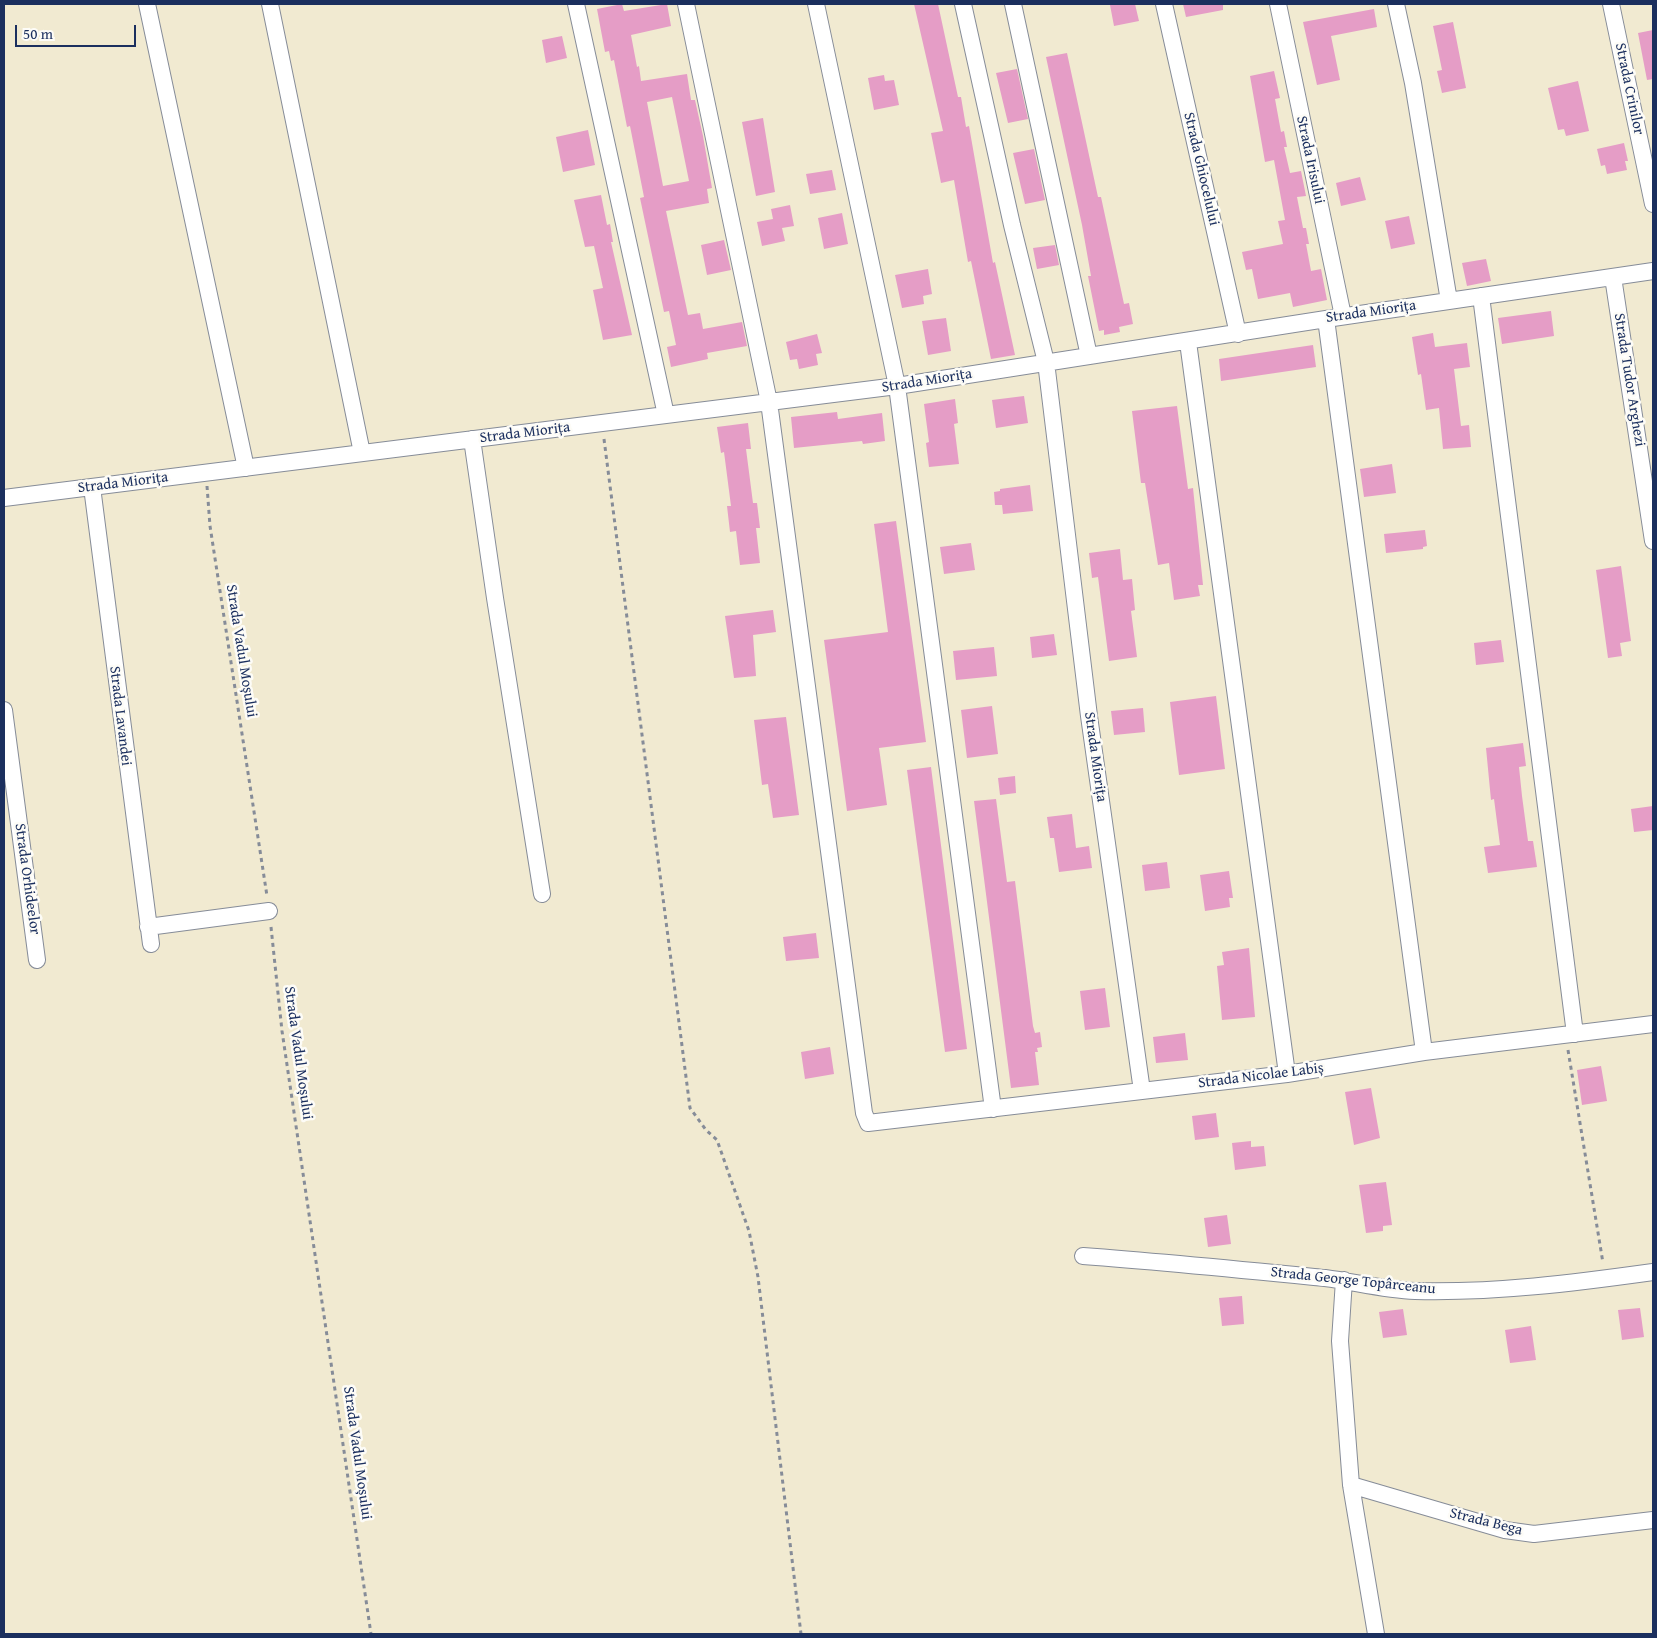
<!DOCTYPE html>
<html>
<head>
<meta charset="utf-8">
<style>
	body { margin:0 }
	#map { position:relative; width:1657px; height:1638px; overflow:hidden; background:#f1ead1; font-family:"Gentium Book Plus",serif }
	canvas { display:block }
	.frame { position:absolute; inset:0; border:5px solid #1b2f5e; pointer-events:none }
	.scale { position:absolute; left:15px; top:25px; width:121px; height:22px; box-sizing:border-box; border:2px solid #1b2f5e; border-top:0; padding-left:6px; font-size:15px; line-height:18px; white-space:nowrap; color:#1b2f5e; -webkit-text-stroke:4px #fdfcf7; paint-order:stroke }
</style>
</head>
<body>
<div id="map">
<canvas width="1657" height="1638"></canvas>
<div class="frame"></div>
<div class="scale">50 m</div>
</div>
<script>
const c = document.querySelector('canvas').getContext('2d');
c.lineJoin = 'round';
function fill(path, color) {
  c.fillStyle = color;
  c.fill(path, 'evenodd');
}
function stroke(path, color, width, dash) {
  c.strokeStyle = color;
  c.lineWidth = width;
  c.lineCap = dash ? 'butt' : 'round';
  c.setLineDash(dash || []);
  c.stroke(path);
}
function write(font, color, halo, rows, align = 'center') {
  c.font = font + ' "Gentium Book Plus",serif';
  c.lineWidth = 5;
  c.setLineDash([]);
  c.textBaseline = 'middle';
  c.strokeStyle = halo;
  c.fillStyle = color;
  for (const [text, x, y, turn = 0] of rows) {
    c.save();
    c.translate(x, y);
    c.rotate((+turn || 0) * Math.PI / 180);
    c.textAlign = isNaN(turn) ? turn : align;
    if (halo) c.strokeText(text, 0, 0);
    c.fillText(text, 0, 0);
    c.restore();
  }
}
fill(new Path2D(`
	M622,4L624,11L667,4L671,26L631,35L637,67L639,66L641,81L687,74L691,100H695L703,136L712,188L707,189L709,203L666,211L688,315L700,313L703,329L742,322L747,346L707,353L708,359L671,367L667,347L676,345L669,311L664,312L640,198L644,197L630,126L627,127L614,60L611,61L609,51L605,52L597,9ZM672,97L689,181L663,186L647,102Z
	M914,4H938L958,97H961L966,127L969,126L993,263L995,262L1015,355L991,359L971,261L968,262L954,180L941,183L931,133L943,131Z
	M1117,4H1135L1139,21L1114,26L1110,5Z
	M1183,4H1223V10L1186,17Z
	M1374,9L1377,27L1331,36L1340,80L1317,85L1303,22Z
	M1453,22L1466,88L1442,93L1437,71L1442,70L1433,26Z
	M1653,30V79L1647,80L1638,33Z
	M562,36L567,58L546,63L542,40Z
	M1067,53L1098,197H1101L1124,304L1129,303L1133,324L1119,327L1120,332L1104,335V330L1099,331L1088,276H1091L1082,225L1046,57Z
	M1017,69L1028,119L1008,123L996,73Z
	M1274,71L1280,98L1275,99L1281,132L1284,131L1287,147H1284L1290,173L1301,171L1306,196L1297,197L1303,228H1306L1309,244H1306L1311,271L1321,269L1327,300L1293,307L1290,293L1258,299L1252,269L1246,270L1242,252L1283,244L1278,221L1285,220L1274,160L1265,162L1250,76Z
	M884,75L885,81L894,80L899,105L874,110L868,78Z
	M1578,81L1589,131L1566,136L1564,129L1558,130L1548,88Z
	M763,118L775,192L756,196L742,122Z
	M588,130L595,165L563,172L556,137Z
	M1624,143L1628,161H1625L1627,170L1607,174L1605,165L1601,166L1597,149Z
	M1034,149L1045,200L1025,204L1013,153Z
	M832,170L836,190L810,194L806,174Z
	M1360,177L1366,200L1341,206L1336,183Z
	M601,195L607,225L610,224L613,242H611L632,335L603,340L593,290L603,288L594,246L585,247L574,200Z
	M790,205L794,226L782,228L785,241L762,246L757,222L773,219L771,209Z
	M842,213L848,244L824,249L818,218Z
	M1409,216L1415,244L1391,249L1385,221Z
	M724,240L731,270L707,275L701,245Z
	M1055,245L1059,265L1037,269L1033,248Z
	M1486,259L1491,281L1467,286L1462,263Z
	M928,269L932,294L923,296L924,304L902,308L895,275Z
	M1551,311L1554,336L1502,344L1498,318Z
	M946,318L951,351L928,355L922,321Z
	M1433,333L1435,347L1467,343L1470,367L1454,369L1461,426L1469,425L1471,447L1443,449L1439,408L1426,410L1421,374L1418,375L1412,337Z
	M817,334L822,353L816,354L818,365L799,369L797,359L790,360L786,342Z
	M1313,345L1316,367L1221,381L1219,359Z
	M1024,396L1028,423L996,428L992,400Z
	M955,399L958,423L954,424L959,464L929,467L926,443L929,442L924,404Z
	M1177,406L1188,489L1193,488L1203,585H1198L1200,596L1174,600L1169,563L1158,565L1145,483H1141L1132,411Z
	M837,412L838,419L882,413L885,441L863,444L862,441L794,448L791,417Z
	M748,423L751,449H746L753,503H757L760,528H756L760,563L740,565L736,531L730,532L727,506H731L724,452L721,453L717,427Z
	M1392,464L1396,493L1364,497L1360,469Z
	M1030,485L1033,511L1003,514L1002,505H995L994,492L1000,491V489Z
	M896,521L926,742L879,748L887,805L847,811L824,640L888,632L874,524Z
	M1425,530L1427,546L1423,547V549L1386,553L1384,534Z
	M971,543L975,570L944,574L940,547Z
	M1120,549L1123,580L1132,579L1135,610L1131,611L1137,657L1109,661L1098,577L1092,578L1089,553Z
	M1621,566L1631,641L1620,643L1622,656L1608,658L1596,570Z
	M773,610L776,632L753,635L756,676L734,678L725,616Z
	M1054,634L1057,655L1032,658L1030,637Z
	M1501,640L1504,662L1476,665L1474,643Z
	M994,647L997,676L956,680L953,651Z
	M1216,696L1225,769L1179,775L1170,702Z
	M992,706L998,754L967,758L961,710Z
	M1143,708L1145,732L1114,735L1111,711Z
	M786,717L799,815L773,818L768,784L762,785L754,720Z
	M1523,743L1526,766L1519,767L1522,796L1528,841H1533L1537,867L1488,873L1484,847L1500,845L1494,799L1491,800L1486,748Z
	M931,767L967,1049L945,1052L907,770Z
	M1015,776L1016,793L1000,795L998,778Z
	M996,799L1007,882L1015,881L1033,1026L1035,1033L1040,1032L1042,1047L1037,1048L1038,1052H1035L1039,1085L1011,1088L974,801Z
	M1653,806V830L1634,832L1631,809Z
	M1072,814L1076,848L1089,846L1092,868L1059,872L1054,838H1050L1047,817Z
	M1167,862L1170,888L1145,891L1142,865Z
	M1229,871L1233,898H1229L1230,907L1205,911L1200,875Z
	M816,933L819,958L786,961L783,937Z
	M1249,948L1255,1017L1222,1020L1217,966L1224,965L1222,952Z
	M1105,988L1110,1027L1085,1030L1080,991Z
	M1185,1033L1188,1060L1156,1063L1153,1037Z
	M830,1047L834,1074L805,1079L801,1052Z
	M1601,1066L1607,1101L1582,1105L1577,1070Z
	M1371,1088L1380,1138L1354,1145L1345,1092Z
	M1216,1113L1219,1137L1195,1140L1192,1116Z
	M1251,1141V1147L1264,1146L1266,1166L1235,1170L1232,1143Z
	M1386,1182L1392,1225L1383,1226V1231L1366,1233L1359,1185Z
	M1227,1215L1231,1244L1208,1247L1204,1218Z
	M1242,1296L1244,1324L1222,1326L1219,1298Z
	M1640,1308L1644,1337L1622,1340L1618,1310Z
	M1403,1309L1407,1335L1383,1338L1379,1312Z
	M1531,1326L1536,1360L1510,1363L1505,1330Z`), '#e59dc6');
const minor = new Path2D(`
	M147,4L246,468
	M270,4L362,453
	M576,4L666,415
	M686,4L769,402L864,1113L868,1123L1287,1074L1424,1052L1653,1024
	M816,4L897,386L993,1109
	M963,4L1012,225L1046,362L1089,716L1142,1091
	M1013,4L1089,356
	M1164,4L1238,334
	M1278,4L1343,316
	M1396,4L1413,83L1449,301
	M1611,4L1653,204
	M1613,277L1653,541
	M1481,296L1575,1034
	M1326,319L1424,1052
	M1188,342L1287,1074
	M472,439L495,598L542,894
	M92,487L151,944
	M4,498L897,386L1326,319L1653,271
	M4,710L37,960
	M148,927L269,911
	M1083,1256C1164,1262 1244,1270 1325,1278C1355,1282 1385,1290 1415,1291C1495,1293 1574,1283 1653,1272
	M1344,1280L1340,1341L1351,1485L1376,1634
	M1351,1485L1505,1530L1534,1534L1653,1520`);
stroke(minor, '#868c98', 18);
stroke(new Path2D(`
	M604,439L690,1108L706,1130L717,1140L749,1231L758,1277L801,1634
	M207,486L210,526L267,896
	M271,927L282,1031L371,1634
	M1568,1050L1603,1263`), '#868c98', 3, [4, 4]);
stroke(minor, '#fff', 16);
write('15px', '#1b2f5e', '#fdfcf7', [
	["Strada Crinilor",1629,89,78],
	["Strada Irisului",1310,160,78],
	["Strada Ghiocelului",1201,169,77],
	["Strada Miorița",1371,312,-8],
	["Strada Tudor Arghezi",1629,380,81],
	["Strada Miorița",927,381,-9],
	["Strada Miorița",525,433,-7],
	["Strada Miorița",123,483,-7],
	["Strada Vadul Moșului",241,651,81],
	["Strada Lavandei",120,716,83],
	["Strada Miorița",1095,757,82],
	["Strada Orhideelor",27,879,82],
	["Strada Vadul Moșului",298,1053,82],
	["Strada Nicolae Labiș",1261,1076,-7],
	["Strada George Topârceanu",1353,1281,6],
	["Strada Vadul Moșului",357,1453,82],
	["Strada Bega",1486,1522,14]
]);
</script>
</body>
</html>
